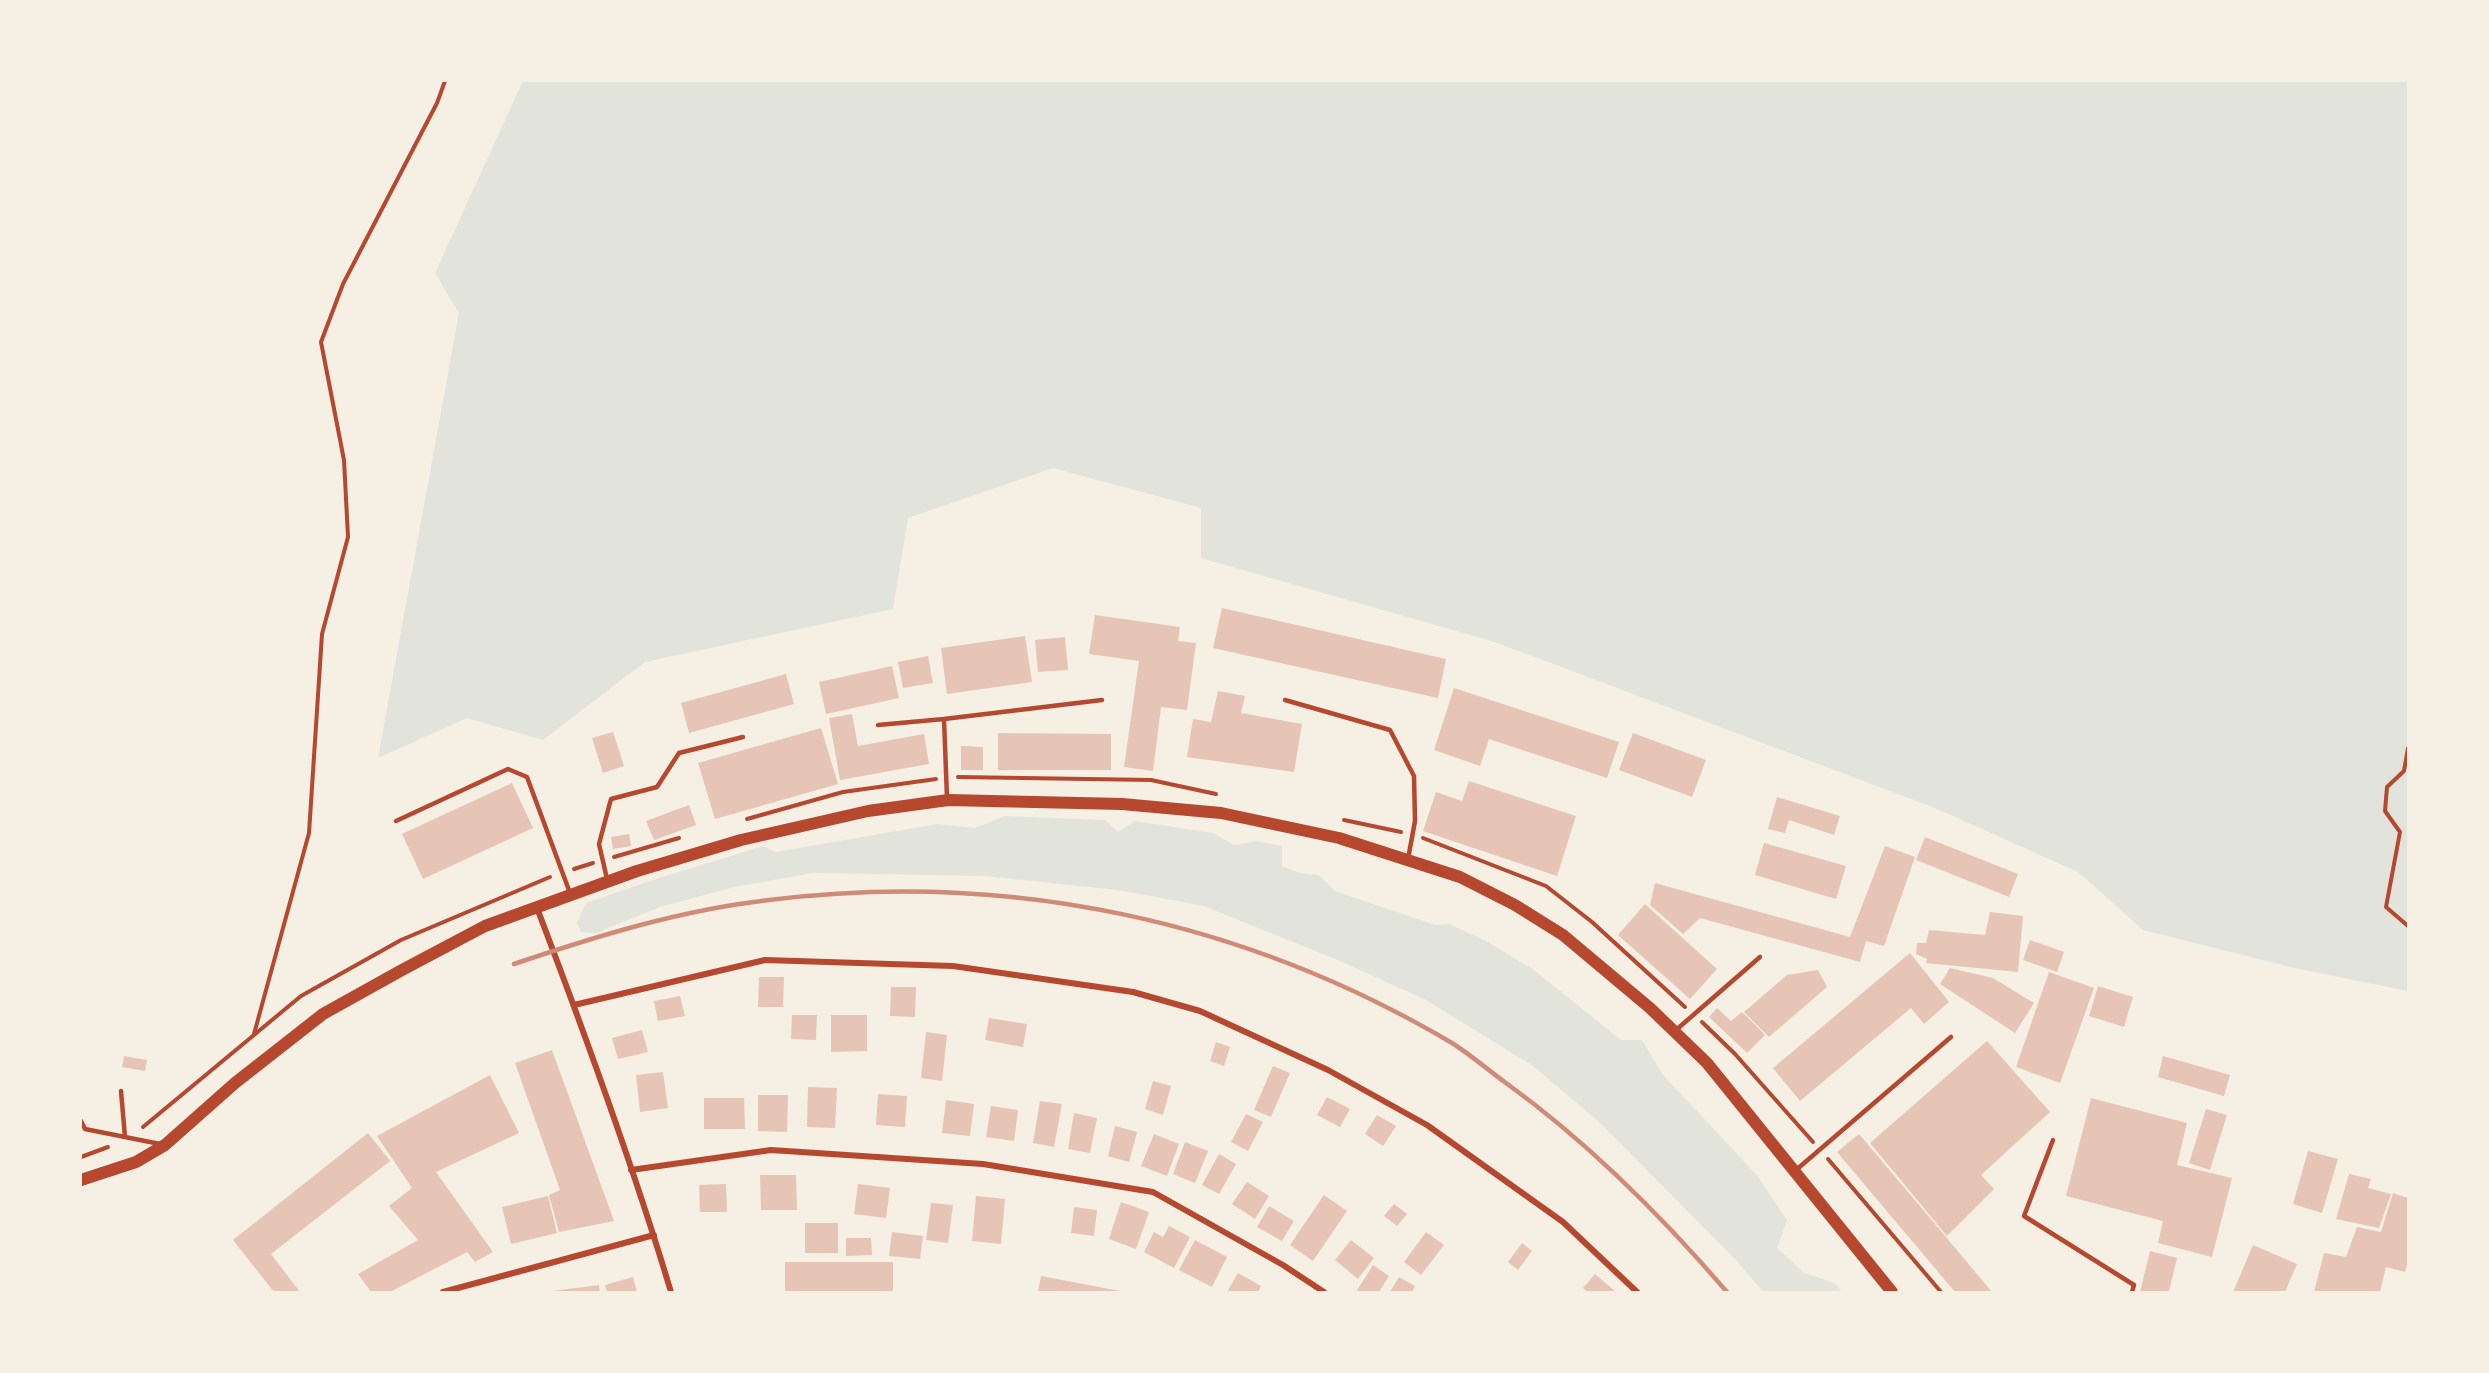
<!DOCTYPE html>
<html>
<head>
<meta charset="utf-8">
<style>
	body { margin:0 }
	#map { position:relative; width:2489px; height:1373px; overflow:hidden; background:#f6efe4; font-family:"Exo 2",sans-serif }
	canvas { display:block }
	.frame { position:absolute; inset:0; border:82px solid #f6efe4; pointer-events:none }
</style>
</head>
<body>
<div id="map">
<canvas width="2489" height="1373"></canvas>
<div class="frame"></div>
</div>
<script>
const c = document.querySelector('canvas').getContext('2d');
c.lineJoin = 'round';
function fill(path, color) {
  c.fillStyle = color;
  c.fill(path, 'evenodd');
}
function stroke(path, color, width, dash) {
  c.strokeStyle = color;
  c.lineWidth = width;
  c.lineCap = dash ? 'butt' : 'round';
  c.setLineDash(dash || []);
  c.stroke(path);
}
fill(new Path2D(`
	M523,81H2408V991L2294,968L2143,930L2078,872L1935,808L1495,642L1201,558V508L1053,468L908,518L893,609L645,662L543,740L467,718L378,758L459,313L435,273Z
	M1005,816L1105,820L1118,832L1134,821L1213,833L1234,845L1257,841L1282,846V866L1299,873L1319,875L1335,891L1435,925L1449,924L1486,941L1534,970L1621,1040H1642L1663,1075L1756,1174L1787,1220L1777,1248L1804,1273L1835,1283L1842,1292H1763L1735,1259L1599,1122L1533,1066L1426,1000L1340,961L1204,906L1118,890L984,876L813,873L734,887L660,907L596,933L581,932L577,923L586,903L662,877L763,846L776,852L937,824L975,828Z`), '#e2e4dc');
fill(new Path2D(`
	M1222,608L1446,659L1438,698L1213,648Z
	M1095,615L1180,627L1178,641L1196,643L1187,710L1161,707L1153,771L1124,767L1139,661L1089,654Z
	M1025,636L1032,682L947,694L941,648Z
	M1065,637L1068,670L1038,672L1035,640Z
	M928,656L933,683L903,688L898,662Z
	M892,666L899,698L826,714L819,682Z
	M786,674L794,704L689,733L681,703Z
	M1454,688L1619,742L1607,778L1489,739L1480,766L1434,750Z
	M1218,691L1245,696L1241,713L1302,724L1294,772L1187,757L1193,719L1211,722Z
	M852,714L858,746L924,734L929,764L840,780L829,718Z
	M821,728L838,784L715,819L698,763Z
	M613,732L624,766L603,773L592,738Z
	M998,733L1111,734V770H998Z
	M1633,733L1706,760L1692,797L1619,770Z
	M961,746L983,747V770H961Z
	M1469,781L1576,816L1557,876L1423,831L1436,792L1462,801Z
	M512,783L533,828L423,879L402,834Z
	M1777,797L1840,816L1834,835L1789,820L1785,833L1768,829Z
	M689,805L696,825L654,840L646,821Z
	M629,834L631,846L613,849L611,837Z
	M1925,837L2018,874L2009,897L1916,860Z
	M1764,843L1846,866L1836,899L1755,875Z
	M1885,846L1915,857L1884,946L1866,941L1860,962L1700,918L1683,934L1650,905L1655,883L1850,937Z
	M1645,904L1717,969L1690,999L1618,935Z
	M1990,912L2023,916L2018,972L1926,963L1927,959L1916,954L1917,943H1926L1929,930L1985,935Z
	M2030,940L2064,952L2057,972L2023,960Z
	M1910,953L1949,1002L1924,1024L1911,1008L1800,1101L1773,1068Z
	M1950,968L1993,978L2034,1003L2015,1033L1940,984Z
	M1818,970L1827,987L1769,1037L1744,1012L1787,975Z
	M2049,972L2094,988L2060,1083L2016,1067Z
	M759,977H784L783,1007H758Z
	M2098,986L2133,997L2124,1027L2089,1016Z
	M891,987H916L915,1017L890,1016Z
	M680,996L685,1016L658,1021L654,1001Z
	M1717,1008L1731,1021L1742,1012L1765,1035L1747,1053L1709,1017Z
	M792,1015H817L816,1040L791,1039Z
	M831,1015H867V1051L831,1052Z
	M989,1018L1027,1024L1023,1047L985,1040Z
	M642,1030L648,1052L618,1059L612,1038Z
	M926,1032L947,1035L942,1081L921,1078Z
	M1987,1041L2050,1112L1981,1175L1994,1189L1947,1236L1870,1143Z
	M1216,1042L1230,1047L1224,1066L1210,1061Z
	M552,1050L614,1221L559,1232L549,1195L560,1190L515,1063Z
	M124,1056L147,1060L145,1071L122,1067Z
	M2163,1056L2230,1075L2224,1096L2158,1077Z
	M1273,1066L1290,1073L1271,1117L1254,1110Z
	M663,1072L668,1108L640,1112L636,1075Z
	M490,1075L519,1133L436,1172L493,1252L475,1262L467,1252L390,1292H371L358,1274L418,1240L389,1206L412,1188L377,1136Z
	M1153,1081L1171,1086L1163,1115L1145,1109Z
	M808,1087L837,1088L835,1128L807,1127Z
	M878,1094L907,1096L905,1127L876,1125Z
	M758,1095H788L787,1132L758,1131Z
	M1327,1097L1350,1109L1340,1127L1317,1115Z
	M704,1098H744L745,1129H704Z
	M2091,1098L2187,1123L2177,1165L2232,1178L2212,1257L2158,1243L2163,1221L2066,1196Z
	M946,1100L974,1104L970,1136L942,1133Z
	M1040,1101L1062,1104L1054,1147L1033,1143Z
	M991,1106L1018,1110L1014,1141L986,1137Z
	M2206,1109L2227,1115L2210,1170L2189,1163Z
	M1074,1113L1097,1118L1090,1153L1068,1149Z
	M1246,1114L1263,1122L1248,1151L1231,1142Z
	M1377,1115L1396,1126L1383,1146L1365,1134Z
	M1115,1126L1137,1132L1129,1162L1108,1156Z
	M368,1133L390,1161L271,1254L300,1292H274L233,1240Z
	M1154,1134L1179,1144L1167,1176L1141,1166Z
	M1859,1134L1946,1237L1992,1292H1955L1837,1152Z
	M1185,1142L1208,1151L1195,1183L1173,1174Z
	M2308,1151L2338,1159L2322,1213L2293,1204Z
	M1219,1154L1236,1164L1219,1194L1202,1185Z
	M2349,1174L2371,1179L2368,1188L2391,1194L2379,1228L2336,1219Z
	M760,1175H796L797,1210H761Z
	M1247,1182L1269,1196L1255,1219L1232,1204Z
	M726,1184L727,1212H700L699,1185Z
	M858,1184L890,1188L886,1218L854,1214Z
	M2393,1193L2408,1198V1262L2405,1272L2386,1267L2380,1292H2314L2324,1253L2346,1257L2357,1227L2381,1232Z
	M1324,1195L1347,1211L1313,1261L1290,1245Z
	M548,1196L557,1233L511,1244L502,1207Z
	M976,1196L1005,1199L1001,1244L972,1241Z
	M1121,1202L1149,1212L1136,1249L1109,1239Z
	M931,1203L953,1205L948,1243L926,1240Z
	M1394,1204L1407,1214L1397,1226L1384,1216Z
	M1269,1206L1294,1221L1282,1241L1257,1227Z
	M1074,1207L1097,1210L1094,1236L1071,1233Z
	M805,1223H838V1253H805Z
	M1169,1226L1190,1237L1174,1268L1144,1252L1154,1232L1163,1237Z
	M892,1232L923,1236L920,1259L889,1256Z
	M1426,1232L1444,1245L1421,1275L1404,1262Z
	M846,1238H871L872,1255L846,1256Z
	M1195,1240L1227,1257L1212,1287L1179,1270Z
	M1351,1240L1374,1258L1358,1279L1335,1260Z
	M1522,1243L1532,1251L1518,1270L1508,1262Z
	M2253,1245L2297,1264L2285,1292H2233Z
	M2150,1251L2177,1258L2169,1292H2140Z
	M785,1262H893V1292H785Z
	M1373,1265L1389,1276L1379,1292H1356Z
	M1238,1273L1261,1286L1258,1292H1227Z
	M1595,1274L1616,1292H1588L1583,1288Z
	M1041,1276L1120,1291V1292H1038Z
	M633,1277L637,1292H607L605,1285Z
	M1399,1277L1415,1286L1412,1292H1390Z
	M599,1285L600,1292H552V1291Z`), '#e6c5b7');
stroke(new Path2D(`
	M2408,748L2404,771L2387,787L2385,811L2400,832L2386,907L2408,926
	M958,777L1151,780L1216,794
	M747,819L843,792L936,779
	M1344,820L1401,832
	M1423,838L1546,886L1592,922L1685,1007
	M614,857L679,838
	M574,869L593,863
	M1702,1022L1735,1054L1813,1142
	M254,1034L309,833L322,634L348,537L344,460L321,342L343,284L437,103L445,81
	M143,1127L301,996L401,940L550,877
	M81,1157L108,1147
	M1828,1159L1941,1292`), '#b5482f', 4);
stroke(new Path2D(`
	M1285,700L1390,730L1414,776L1415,821L1408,859
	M944,719L1102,700
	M878,725L944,719L947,798
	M396,821L508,769L527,777L570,893
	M607,879L599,844L611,799L657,787L679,753L743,737
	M1676,1030L1760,957
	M121,1091L125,1137
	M81,1121L85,1129L160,1144
	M2053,1140L2024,1216L2134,1285L2132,1292
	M1796,1170L1951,1037`), '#b5482f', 4.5);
stroke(new Path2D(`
	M537,908C585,1034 632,1162 671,1292
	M574,1005L765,960L953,966L1133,992L1200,1011L1328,1070L1427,1125L1563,1222L1637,1292
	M631,1170L771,1150L983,1164L1153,1192L1283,1265L1324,1292
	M443,1292L654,1235`), '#b5482f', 6);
stroke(new Path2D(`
	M81,1180L136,1162L165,1145L235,1083L323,1014L402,970L485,926L637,871L741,840L868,811L948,800L1122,804L1221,813L1339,838L1460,877L1515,905L1563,935L1650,1008L1707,1063L1892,1292`), '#b5482f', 12);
stroke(new Path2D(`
	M514,964C597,936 681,910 769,900C1008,870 1244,920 1452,1043C1471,1055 1488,1070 1506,1083C1589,1143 1660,1214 1727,1292`), '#cf8b77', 4.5);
</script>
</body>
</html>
